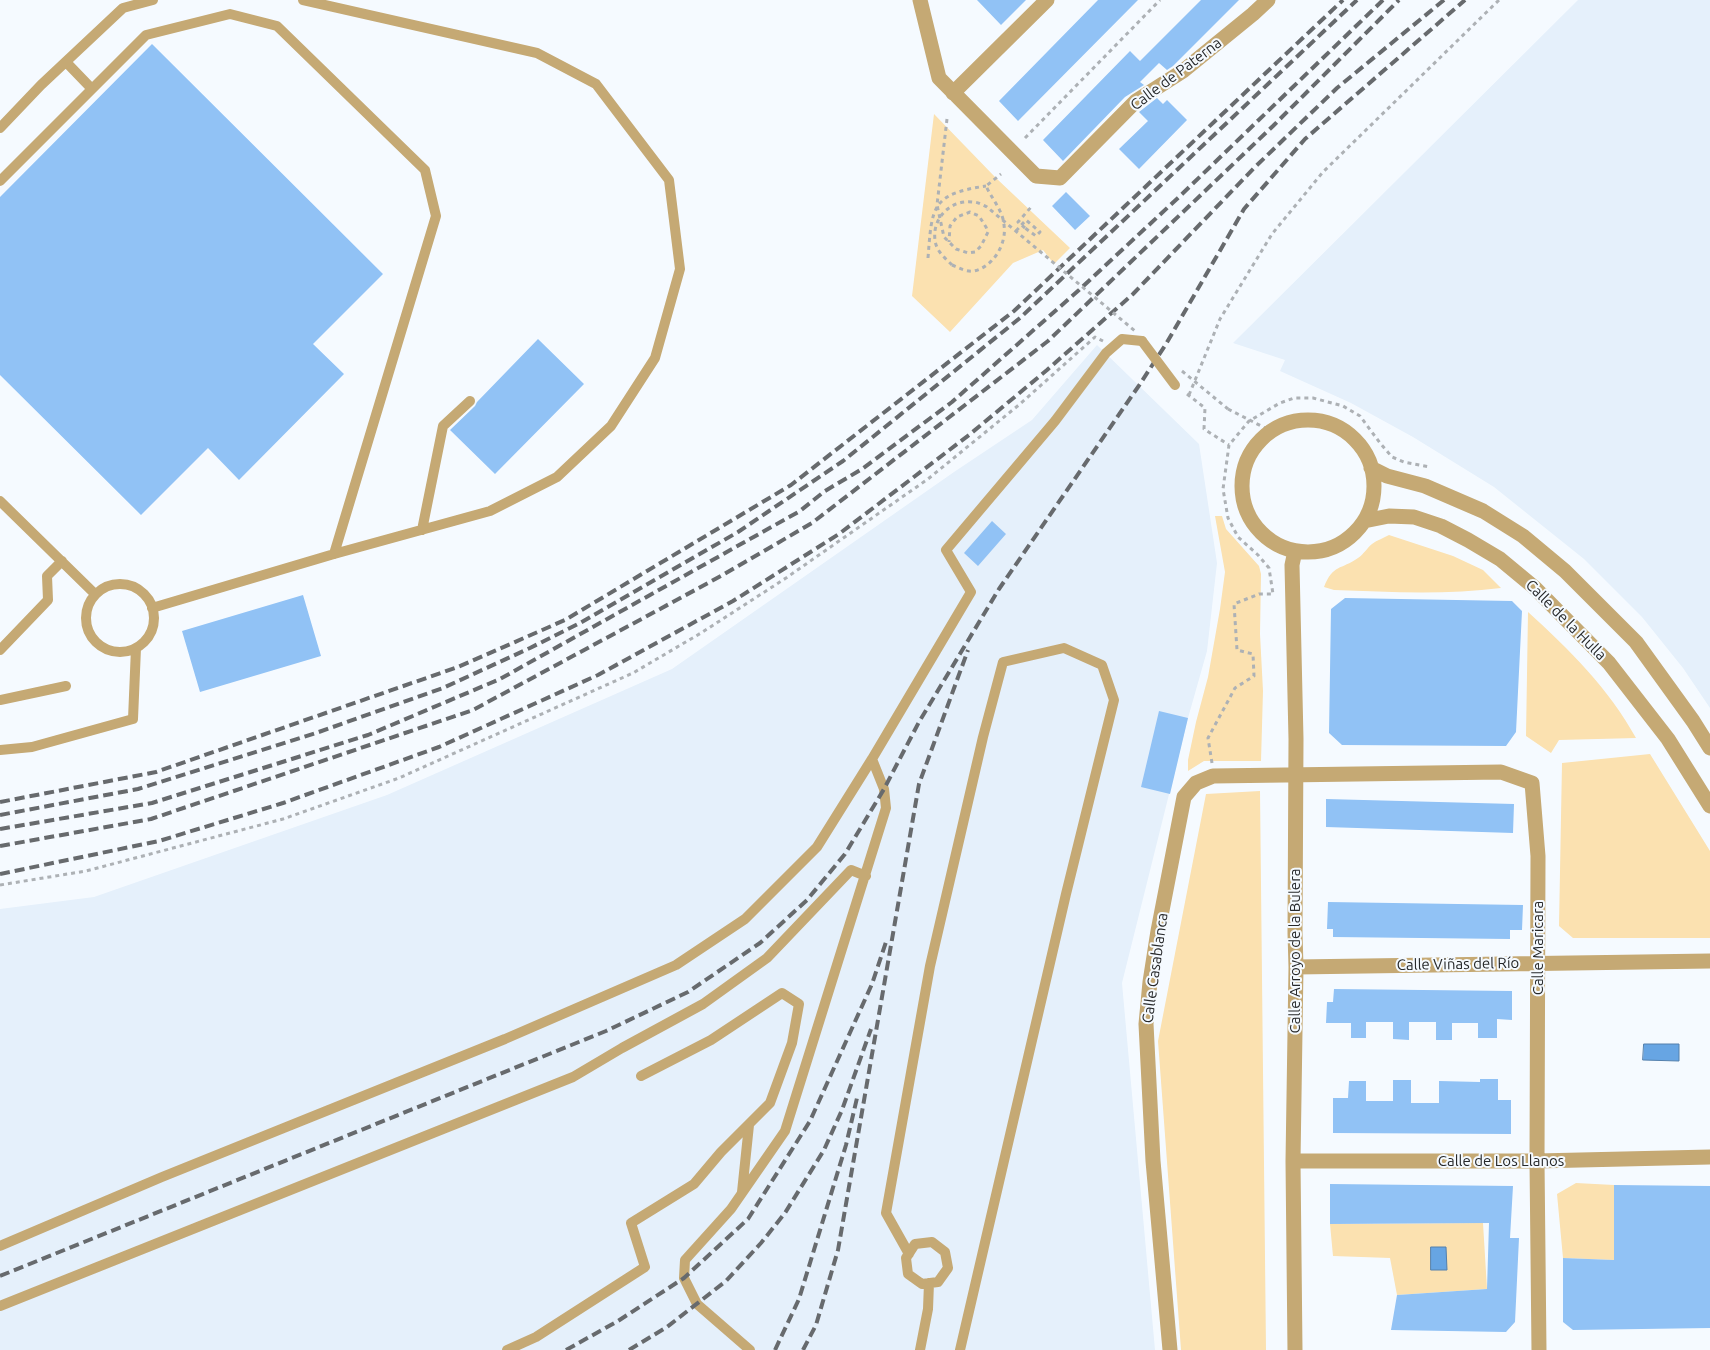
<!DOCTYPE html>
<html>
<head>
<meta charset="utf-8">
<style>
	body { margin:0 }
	canvas { display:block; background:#f5faff }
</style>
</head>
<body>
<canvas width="1710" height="1350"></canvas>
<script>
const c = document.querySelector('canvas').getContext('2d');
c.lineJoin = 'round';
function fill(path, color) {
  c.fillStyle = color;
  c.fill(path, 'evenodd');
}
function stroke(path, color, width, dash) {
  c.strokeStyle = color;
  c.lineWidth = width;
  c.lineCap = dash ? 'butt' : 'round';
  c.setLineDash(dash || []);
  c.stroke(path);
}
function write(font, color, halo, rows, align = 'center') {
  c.font = font + ' Ubuntu,sans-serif';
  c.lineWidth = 4;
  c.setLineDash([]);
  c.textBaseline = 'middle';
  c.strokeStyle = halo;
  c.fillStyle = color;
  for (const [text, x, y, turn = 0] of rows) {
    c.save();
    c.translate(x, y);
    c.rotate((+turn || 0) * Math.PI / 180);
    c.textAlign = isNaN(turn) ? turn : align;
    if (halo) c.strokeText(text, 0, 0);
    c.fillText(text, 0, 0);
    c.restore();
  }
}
fill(new Path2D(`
	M1578,0H1710V708L1683,668L1642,617L1584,559L1494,487L1413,437L1351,403L1280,371L1285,360L1233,343Z
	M1097,345L1199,444L1217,563L1207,651L1188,718L1122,983L1155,1350H0V909L94,897L387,795L672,669L954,472L1032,420Z`), '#e5f0fb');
fill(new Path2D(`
	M934,114L996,178L1070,248L1054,264L1043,250L1013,263L950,332L912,296Z
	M1215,516H1222L1226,529L1259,566L1261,574L1260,634L1263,691L1261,761H1204L1188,771V760L1196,722L1208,677L1220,609L1225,572Z
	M1389,535L1453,556L1483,570L1501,588C1446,595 1389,592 1334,590L1324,587C1333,564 1341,570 1358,558C1364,554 1367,548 1372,544C1377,540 1384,538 1389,535Z
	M1528,612C1569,649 1609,689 1636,738L1559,740L1551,753L1526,736Z
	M1650,754L1710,851V938H1573L1559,926L1562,763Z
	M1260,791L1266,1350H1181L1158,1041L1206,794Z
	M1576,1183L1614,1185V1260L1563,1258L1557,1194Z
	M1483,1223L1487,1289L1397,1295L1390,1258L1333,1256L1330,1224Z`), '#fbe1b0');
const water = new Path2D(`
	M1644,1044H1679V1061L1643,1060Z
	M1431,1247H1446L1447,1270H1431Z`);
fill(water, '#67a5e3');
stroke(water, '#5480ac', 1);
fill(new Path2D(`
	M977,0H1026L1001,25Z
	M1098,0H1138L1018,121L999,101Z
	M1201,0H1239L1173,66L1167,70L1159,63L1140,82L1144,85L1125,97L1063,161L1043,140L1130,51L1140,61Z
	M152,44L383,274L313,344L344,374L239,480L208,448L141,515L0,375V197Z
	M1157,98L1163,104L1167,100L1187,120L1139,169L1119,149L1148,121L1139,112Z
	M1066,192L1090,216L1075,230L1052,206Z
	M538,339L584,384L495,474L450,430L475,406L477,402Z
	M992,521L1006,534L978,566L964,553Z
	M303,595L321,656L200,692L182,631Z
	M1345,598L1512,601L1522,611L1516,732L1506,746L1342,745L1329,733L1331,609Z
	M1159,711L1188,718L1170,794L1141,787Z
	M1326,799L1514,804L1513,833L1326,827Z
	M1328,902L1523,905L1522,930H1510V939L1333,937V929H1327Z
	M1334,989L1512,991V1020L1497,1019V1038H1478V1023H1452V1040H1436V1022H1409V1040L1393,1039V1022H1366V1038H1351V1023H1326L1327,1002H1333Z
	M1480,1079H1498V1100H1511V1134L1333,1133V1098H1348L1349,1081H1366V1101H1393V1080H1411V1103H1439V1081L1480,1082Z
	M1330,1184L1513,1186L1510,1238H1519L1515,1322L1506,1332L1391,1330L1397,1295L1487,1289L1489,1223L1330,1224Z
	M1614,1185L1710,1186V1328L1573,1330L1563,1322V1258L1614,1260Z`), '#91c2f5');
stroke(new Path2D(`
	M947,119L937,205L944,237L956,249L968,253L975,252L981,246L988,232L986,227L979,216L970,212L957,217L950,226L949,242
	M1025,138L1160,0
	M1025,228L1018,222L1032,206
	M928,258C932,207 931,194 986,186
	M952,265C959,268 966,272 974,271C993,267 1007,244 1004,225C1003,211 992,199 986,186L1001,174
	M1187,394L1205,408L1204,429L1229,445
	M1189,395L1220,319L1272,234L1323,172L1499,0
	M1228,409L1271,431
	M1212,763L1208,738L1235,688L1254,676L1253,654L1237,650L1234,604L1259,594H1273L1269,568L1258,555L1238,537L1228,518L1223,489L1229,445L1249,421L1280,403L1294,398H1313L1343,406L1360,416L1380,443L1392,457L1404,462L1430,467
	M0,885L86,871L283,819L399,778L633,673L701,633L786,578L928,479L1020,404L1095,337L1103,341`), '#adb1b5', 3, [4, 4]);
stroke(new Path2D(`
	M66,62L92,89
	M0,128L41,85L123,8L153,0
	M0,181L146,35L230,14L277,26L425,170L436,216L334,554
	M0,501L95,594
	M422,530L443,426L470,401
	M86 618a34 34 0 1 1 68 0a34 34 0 1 1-68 0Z
	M152,608L334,554L490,511L557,477L611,426L655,358L680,269L669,180L596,84L537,53L303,0
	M0,650L48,600L47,576L62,561
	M0,700L66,686
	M0,750L32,747L133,719L136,648
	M742,1192L749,1125
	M932,1242L945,1252L948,1268L938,1282L922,1284L908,1274L906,1258L915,1244Z
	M0,1246L162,1177L505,1039L676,965L745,919L817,847L872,759L971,592L946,550L1055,421L1106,353L1122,339L1142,341
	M909,1254L886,1213L930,966L983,737L1003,662L1064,648L1102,665L1114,700L1066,894L960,1350
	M0,1306L573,1077L622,1048L703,1004L767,958L851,870L866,876
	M507,1350L536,1337L645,1267L631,1223L694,1184L721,1152L770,1103L792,1043L799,1004L782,993L711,1040L641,1076
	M750,1350L697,1304L684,1278L685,1260L731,1209L785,1131L886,808L884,789L872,759
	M920,1350L928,1309L929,1283`), '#c5a974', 10);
stroke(new Path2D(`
	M920,0L939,78L1036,176L1060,178L1136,101L1183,71L1253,14L1268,0
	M953,93L1047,0
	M1242 486a66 66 0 1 1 132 0a66 66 0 1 1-132 0Z
	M1371,468L1387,476L1425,486L1483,511L1523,536L1565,571L1636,642L1693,721L1710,748
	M1364,521L1389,516L1414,517L1441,526L1468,540L1500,559L1535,588L1609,663L1668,739L1710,806
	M1296,967L1710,961
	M1293,1161H1537L1710,1157
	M1170,1350L1153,1161L1146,1024L1150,982L1158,931L1184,797L1196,783L1213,776L1501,772L1532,783L1538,856L1537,1161L1539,1350
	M1295,1350L1293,1161L1296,967L1295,933L1296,739L1292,565L1295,551`), '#c5a974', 15);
stroke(new Path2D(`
	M0,802L156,772L458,667L565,620L791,485L1014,311L1343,0
	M0,815L138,789L316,733L443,688L530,648L580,623L738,532L843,461L1020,318L1357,0
	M0,829L152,803L368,735L500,679L800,511L825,491L862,469L952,402L1079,290L1180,196L1383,0
	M0,846L151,819L473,710L721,576L812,523L1048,341L1273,126L1399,0
	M0,874L159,841L283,803L439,747L598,675L733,601L839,534L969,435L1047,370L1133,294L1254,168L1337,88L1444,0
	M0,1276L606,1031L688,992L760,943L807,900L845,854L884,789L919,722L999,589L1140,384L1166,344L1244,209L1305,139L1465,0
	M566,1350L618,1321L684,1278L748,1219L810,1121L872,984L886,942
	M629,1350L667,1327L726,1281L761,1243L785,1213L824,1150L842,1110L871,1029
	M775,1350L799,1299L846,1145L857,1098
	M803,1350L816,1325L838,1250L919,784L968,650`), '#676a6d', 4, [10, 5]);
stroke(new Path2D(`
	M1016,231L1026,220L1040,232L1036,236L1025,228
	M952,265C945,258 936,251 935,240C932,218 951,199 973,202C978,202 983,205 987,207L1135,331
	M1182,371L1228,409`), '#adb1b5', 3, [4, 4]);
stroke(new Path2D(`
	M1142,341L1175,385`), '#c5a974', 10);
write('15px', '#26282a', '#f5faff', [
	["Calle de Paterna",1176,74,-37],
	["Calle de la Hulla",1566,620,45],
	["Calle Maricara",1538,948,-90],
	["Calle Arroyo de la Bulera",1295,951,-90],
	["Calle Viñas del Río",1458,964,-1],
	["Calle Casablanca",1155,968,-82],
	["Calle de Los Llanos",1501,1161]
]);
</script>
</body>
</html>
